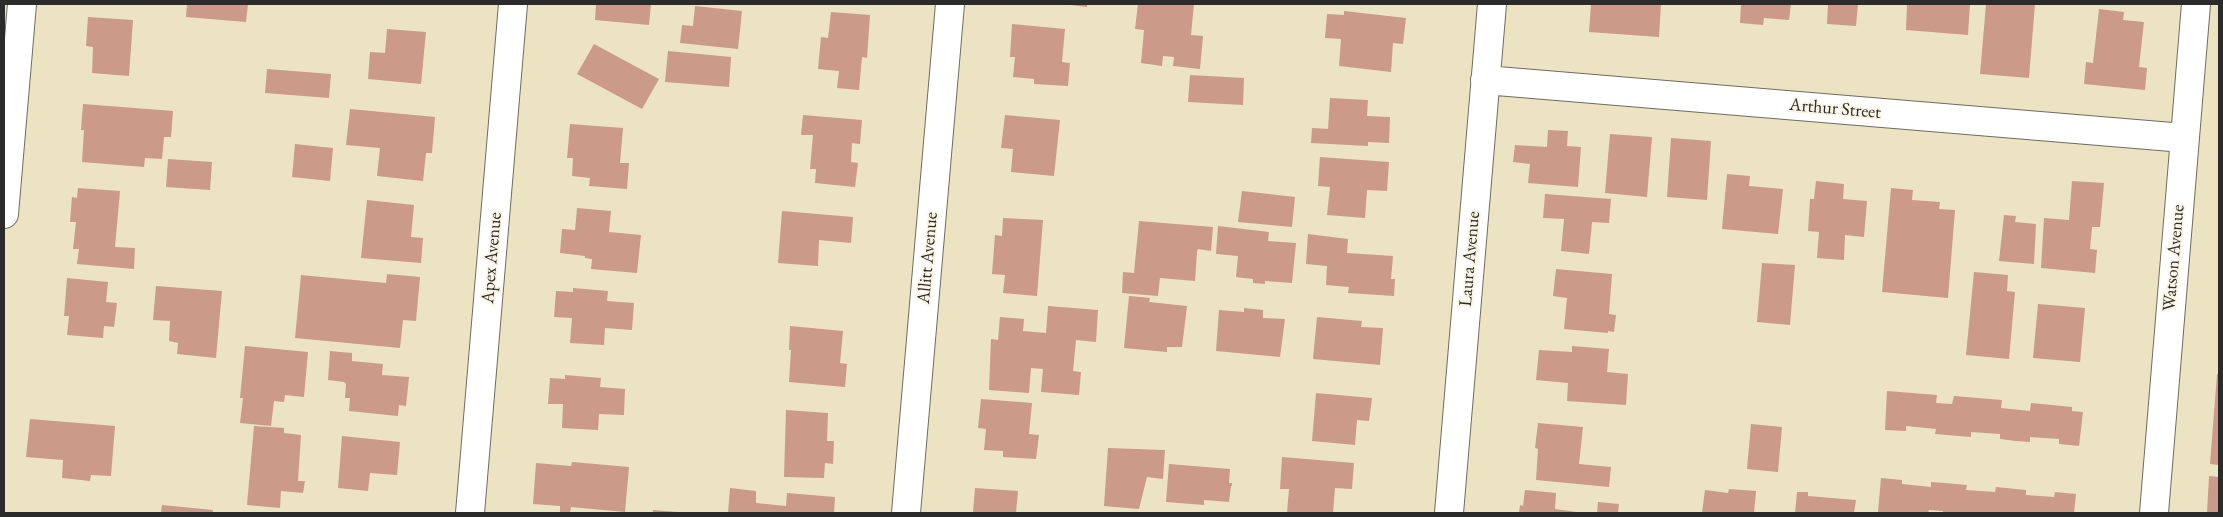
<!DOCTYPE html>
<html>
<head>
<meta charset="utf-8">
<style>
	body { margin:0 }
	#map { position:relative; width:2223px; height:517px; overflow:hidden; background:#ece3c2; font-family:"EB Garamond",serif }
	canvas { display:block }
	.frame { position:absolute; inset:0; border:5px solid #2b2b2b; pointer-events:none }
</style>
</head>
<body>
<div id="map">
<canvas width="2223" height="517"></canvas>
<div class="frame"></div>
</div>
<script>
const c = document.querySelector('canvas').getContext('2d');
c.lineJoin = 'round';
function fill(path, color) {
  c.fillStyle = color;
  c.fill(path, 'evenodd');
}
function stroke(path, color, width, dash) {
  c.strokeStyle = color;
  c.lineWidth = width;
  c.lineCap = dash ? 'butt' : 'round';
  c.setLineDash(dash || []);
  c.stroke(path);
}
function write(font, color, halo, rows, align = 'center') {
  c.font = font + ' "EB Garamond",serif';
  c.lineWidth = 4;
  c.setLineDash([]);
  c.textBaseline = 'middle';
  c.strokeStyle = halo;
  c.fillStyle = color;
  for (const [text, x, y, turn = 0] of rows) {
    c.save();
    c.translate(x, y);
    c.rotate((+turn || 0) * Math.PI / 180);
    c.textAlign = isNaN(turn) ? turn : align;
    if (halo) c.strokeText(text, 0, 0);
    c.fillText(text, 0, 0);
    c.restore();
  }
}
fill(new Path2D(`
	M187,4H248L246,22L186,17Z
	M596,4H651L649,25L595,20Z
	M1062,4H1087V7Z
	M1138,4H1194L1191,35L1203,36L1200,69L1173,66L1174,57L1163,56L1162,66L1141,63L1144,30L1135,29Z
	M1591,4H1661L1659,37L1589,32Z
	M1741,4H1791L1789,20L1764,18L1763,25L1740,23Z
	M1828,4H1858L1856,26L1827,24Z
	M1907,4H1970L1968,35L1906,30Z
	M1986,4H2035L2029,78L1980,74Z
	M695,6L742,11L738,49L680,43L682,25L693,26Z
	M2099,9L2124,12L2123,20L2144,22L2139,67L2147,68L2145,90L2084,84L2086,62L2093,63Z
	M1344,11L1406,18L1403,44L1393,43L1391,72L1339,66L1341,39L1325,38L1327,14L1344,15Z
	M831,12L870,15L867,58L862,57L859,90L837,88L839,71L818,69L821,37L828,38Z
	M88,17L133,20L129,76L92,73L93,47L86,46Z
	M1012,24L1065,29L1062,62L1070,63L1068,86L1034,84V79L1013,77L1015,57H1010Z
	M387,29L426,32L421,84L368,79L370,52L385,53Z
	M594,44L659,79L642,109L577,74Z
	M668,51L731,57L729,87L665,82Z
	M267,69L331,74L329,98L265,93Z
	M1190,75L1244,78L1243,105L1188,102Z
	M1330,98L1368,100L1367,116L1390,117L1389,143L1368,142V146L1311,143L1312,128L1328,129Z
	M83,104L173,111L171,137H164L162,159L145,158L144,167L82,162L84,130H81Z
	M350,109L435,117L432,153H426L423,181L377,176L380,148L346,145Z
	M803,115L862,120L860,144L852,143L851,162L858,163L855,187L815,183L816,169H810L813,135H801Z
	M1005,115L1060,120L1054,176L1011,172L1013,149L1001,148Z
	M570,124L623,128L620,163H629L627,189L589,186L590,178L572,176L573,158H567Z
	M1548,130L1568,131L1567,146L1581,147L1578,187L1528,183L1530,164L1513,162L1515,145L1547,147Z
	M1610,134L1652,137L1647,197L1605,193Z
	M1671,138L1711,141L1707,200L1667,197Z
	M295,144L333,148L330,181L292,177Z
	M1320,157L1389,162L1387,191L1367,190L1365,218L1327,215L1330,187L1318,186Z
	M168,159L212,162L210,190L166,187Z
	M1727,174L1750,176L1749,186L1783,189L1778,234L1722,229Z
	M1816,181L1844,184L1843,199L1867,201L1864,237L1845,235L1844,260L1817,258L1819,232L1808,231L1810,199H1814Z
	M2072,181L2104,183L2100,227H2092L2090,249L2097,250L2095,273L2041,268L2044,218L2069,220Z
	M78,188L120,191L115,247L135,248L134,269L77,264L79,249H73L76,222H70L72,197L77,198Z
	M1891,188L1913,190L1912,200L1940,202L1939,209L1955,210L1948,298L1882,292Z
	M1242,191L1295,197L1292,227L1238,222Z
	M1545,194L1611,199L1609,223L1592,222L1589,254L1561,251L1564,219L1543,218Z
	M367,200L414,205L411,237L423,238L421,263L361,258Z
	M577,208L611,211L609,232L641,235L637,273L591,269L592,259L585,258V256L560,253L562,229L575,230Z
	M782,211L853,217L851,243L819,240L818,266L778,263Z
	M2004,215L2016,216L2015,222L2036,224L2034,264L1999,261Z
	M1003,218L1043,220L1037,296L1003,293L1005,275L992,274L995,235L1002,236Z
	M1139,221L1213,227L1211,251L1198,249L1197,252L1195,281L1160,278L1158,296L1122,293L1123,272L1134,273Z
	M1218,226L1269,232L1268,241L1296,243L1292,283L1265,281V284L1253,283V279L1236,277L1238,256L1216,254Z
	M1308,234L1348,239L1347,253L1393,256L1391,279H1395L1394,296L1348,293L1349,287L1326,285L1327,266L1306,264Z
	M1762,263L1795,265L1790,325L1757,322Z
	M1556,269L1612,274L1609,314L1616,315L1614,332L1608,331V333L1564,329L1567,298L1553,296Z
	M1974,272L2008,275L2007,291L2015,292L2009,359L1966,355Z
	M387,274L420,277L416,321L403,320L400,348L295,338L301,275L386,283Z
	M67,278L108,282L106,302L117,303L114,327L104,326L103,338L67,335L69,316H64Z
	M156,286L222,291L216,358L177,354L178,343L169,341L170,321L153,320Z
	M573,288L608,291L607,301L634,303L632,330L605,328L604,345L570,343L572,318L554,317L556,291L573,292Z
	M1129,296L1150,298L1149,302L1187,306L1182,347H1167V352L1124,348Z
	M2038,304L2085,308L2080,362L2033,358Z
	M1048,306L1098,310L1096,342L1076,340L1073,371L1081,372L1079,395L1041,392L1043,369L1031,368L1029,393L989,390L991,339L998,340L1000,317L1024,319L1023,331L1046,333Z
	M1244,308L1263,310V318L1285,319L1280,357L1216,351L1219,310L1244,312Z
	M1317,317L1362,321L1361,327L1383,328L1380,365L1313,359Z
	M790,326L843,331L840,363L847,364L845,387L789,382L791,350H789Z
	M245,346L308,352L304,397L285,395L284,402L274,401L271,426L240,423L243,398H240Z
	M1572,346L1609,349L1607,372L1628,374L1626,405L1567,401L1568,383L1536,380L1539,350L1572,352Z
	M330,351L352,353V361L383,364L382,375L409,377L406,406L399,405L398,416L349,411L350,398H345L346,384L344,382L328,380Z
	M2217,374H2219V465L2210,464Z
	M565,375L601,378L600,387L625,389L624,415L599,414L598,430L562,428L563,404H548L550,378L565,379Z
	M1887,391L1937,395L1936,403L1952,404L1954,396L2002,400L2001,408L2030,411L2031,403L2072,407V411L2083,412L2079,446L2059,444V439L2030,437V442L2016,441L2000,439V434L1971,432V437L1935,434L1936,429L1906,426V431L1885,430Z
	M1316,393L1372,398L1369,421L1357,420L1355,445L1312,441Z
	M981,399L1032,403L1029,434L1039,435L1036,459L1003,457V451L984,450L986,429L978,428Z
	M786,410L828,413L827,441H834L833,464L825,463L824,478L784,477Z
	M30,419L115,426L111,476L91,475L90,481L62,478L63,460L26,457Z
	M1538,423L1583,427L1579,464L1611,467L1609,487L1536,480L1538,449L1535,448Z
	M1751,424L1782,427L1778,472L1747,469Z
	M254,426L284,428V433L301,435L298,481H305L303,493L281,491L280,508L247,505Z
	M342,436L400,442L397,475L370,473L368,491L338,488Z
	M1108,448L1165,450L1163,479L1147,477L1139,509L1104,506Z
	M1282,457L1354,463L1352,489L1335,488L1333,513H1287L1289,489H1280Z
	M572,462L629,467L625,512L571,507L570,513H560V506L533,504L536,463L571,466Z
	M1169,464L1230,469L1229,483H1232V486H1231L1229,502L1204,500V505L1166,502Z
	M2209,476L2219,477V513H2207Z
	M1881,478L1902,480V484L1931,487V482L1945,483L1967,485L1966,490L1995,492L1996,487L2026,490V495L2054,497L2055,492L2076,494L2074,513H1943V511L1929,510L1928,513L1878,512Z
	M730,488L756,491V503L786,506L787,493L835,497L834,513H728Z
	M975,488L1018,491L1016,513L973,512Z
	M1729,489L1756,491L1754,513H1702L1705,490L1728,493Z
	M1525,490L1556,493L1555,509L1584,513H1519L1520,505L1523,506Z
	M1797,492H1808V496L1856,500L1854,513H1795Z
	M1598,502L1619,504L1618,513H1597Z
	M162,505L213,510V513H161Z
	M653,510L678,512V513H653Z`), '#cb9a89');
const minor = new Path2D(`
	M1485,80L2184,138
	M4,214L22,4
	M470,513L513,4
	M906,513L950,4
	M1449,513L1492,4
	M2154,513L2196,4`);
stroke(minor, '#6f6b60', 30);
stroke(minor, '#fff', 28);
write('18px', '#2b2b2b', '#fcf5e5', [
	["Arthur Street",1835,109,5],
	["Apex Avenue",492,258,-85],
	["Allitt Avenue",928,258,-85],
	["Watson Avenue",2174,258,-85],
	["Laura Avenue",1470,259,-85]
]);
</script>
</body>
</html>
